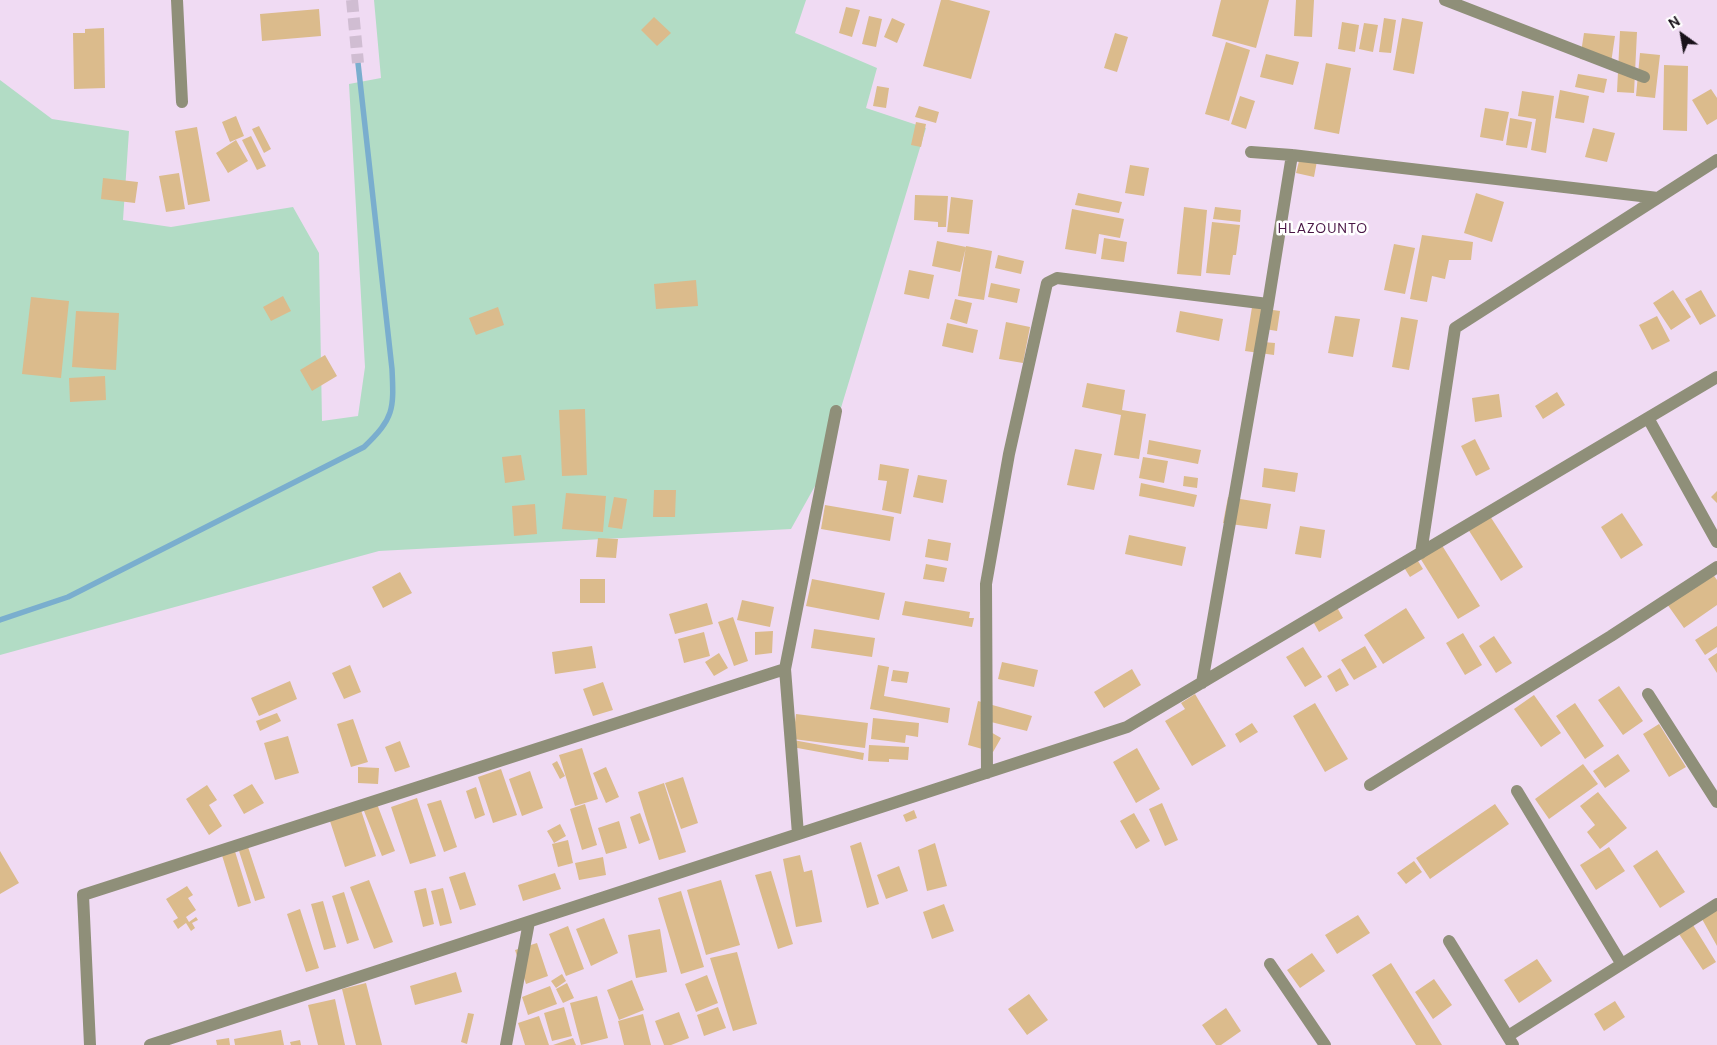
<!DOCTYPE html>
<html>
<head>
<meta charset="utf-8">
<style>
	body { margin:0 }
	#map { position:relative; width:1717px; height:1045px; overflow:hidden; background:#f0dbf3; font-family:"DM Sans",sans-serif }
	canvas { display:block }
	.north { position:absolute; left:1657px; top:10px; width:50px; height:50px; -webkit-text-stroke:4px #fff; paint-order:stroke; rotate:328deg; font-size:14px; font-weight:700; line-height:20px; text-align:center; color:#19121a }
	.north::after { content:''; display:block; margin:auto; width:18px; height:22px; background:#19121a; clip-path:polygon(50% 0,100% 100%,50% 72%,0 100%) }
</style>
</head>
<body>
<div id="map">
<canvas width="1717" height="1045"></canvas>
<div class="north">N</div>
</div>
<script>
const c = document.querySelector('canvas').getContext('2d');
c.lineJoin = 'round';
function fill(path, color) {
  c.fillStyle = color;
  c.fill(path, 'evenodd');
}
function stroke(path, color, width, dash) {
  c.strokeStyle = color;
  c.lineWidth = width;
  c.lineCap = dash ? 'butt' : 'round';
  c.setLineDash(dash || []);
  c.stroke(path);
}
function write(font, color, halo, rows, align = 'center') {
  c.font = font + ' "DM Sans",sans-serif';
  c.lineWidth = 5;
  c.setLineDash([]);
  c.textBaseline = 'middle';
  c.strokeStyle = halo;
  c.fillStyle = color;
  for (const [text, x, y, turn = 0] of rows) {
    c.save();
    c.translate(x, y);
    c.rotate((+turn || 0) * Math.PI / 180);
    c.textAlign = isNaN(turn) ? turn : align;
    if (halo) c.strokeText(text, 0, 0);
    c.fillText(text, 0, 0);
    c.restore();
  }
}
fill(new Path2D(`
	M374,0H806L795,33L877,68L866,108L926,128L820,477L791,529L379,551L0,655V80L52,119L129,131L123,220L171,227L293,207L319,253L322,421L358,416L365,367L349,84L381,78Z`), '#b2dcc5');
stroke(new Path2D(`
	M0,620L68,597L364,447C394,418 394,410 392,369L358,63`), '#7aaece', 5.5);
fill(new Path2D(`
	M941,0H949L990,11L971,79L923,66Z
	M1221,0H1269L1256,48L1212,36Z
	M1296,0H1314L1312,37L1294,36Z
	M846,7L860,10L852,37L839,33Z
	M319,9L321,36L262,41L260,14Z
	M869,16L882,19L876,47L862,44Z
	M654,17L671,33L657,46L641,30Z
	M892,18L905,24L897,43L884,37Z
	M1384,18L1396,20L1391,53L1379,52Z
	M1402,18L1423,22L1414,74L1393,70Z
	M1342,22L1359,25L1355,52L1338,49Z
	M1364,23L1378,25L1373,52L1359,49Z
	M104,28L105,88L74,89L73,33H85V29Z
	M1620,31L1637,32L1634,93L1617,92Z
	M1115,33L1128,37L1117,72L1104,68Z
	M1584,33L1615,36L1611,63L1580,59Z
	M1226,42L1250,50L1229,121L1205,114Z
	M1640,53L1660,55L1655,98L1636,96Z
	M1266,54L1299,62L1293,85L1260,77Z
	M1326,63L1351,68L1339,134L1314,129Z
	M1664,65L1688,66L1687,131L1663,130Z
	M1578,74L1607,79L1604,93L1575,87Z
	M877,86L889,88L886,108L873,106Z
	M1711,89L1717,98V119L1707,125L1692,100Z
	M1560,90L1589,96L1584,123L1555,118Z
	M1522,91L1554,96L1546,153L1531,150L1536,119L1518,116Z
	M1240,96L1255,101L1246,129L1231,124Z
	M919,106L939,112L936,123L915,117Z
	M1485,108L1509,112L1503,141L1480,137Z
	M236,116L244,136L230,142L222,122Z
	M1510,118L1532,122L1527,148L1506,145Z
	M916,122L926,124L921,147L911,145Z
	M259,126L271,149L264,153L252,129Z
	M197,127L210,201L188,205L175,131Z
	M1593,128L1615,133L1607,162L1585,157Z
	M251,136L266,166L257,170L242,140Z
	M236,140L248,161L228,173L216,153Z
	M1300,157L1317,161L1314,177L1296,173Z
	M1130,165L1149,168L1144,196L1125,193Z
	M179,173L185,209L166,212L159,176Z
	M103,178L138,182L135,203L101,199Z
	M1078,193L1122,202L1119,213L1075,205Z
	M1476,193L1504,202L1492,242L1464,233Z
	M915,195L948,196L946,227H938V222L914,220Z
	M951,197L973,200L969,234L947,232Z
	M1184,207L1207,210L1201,276L1177,274Z
	M1215,207L1241,210L1240,222L1213,219Z
	M1072,209L1124,219L1120,238L1099,234L1096,254L1065,249Z
	M1212,222L1240,225L1236,255H1233L1230,275L1206,273Z
	M1422,235L1473,242L1471,260H1449L1445,279L1432,276L1427,302L1410,299Z
	M1104,238L1127,242L1124,262L1101,259Z
	M937,241L966,247L960,272L932,266Z
	M1394,244L1415,248L1405,294L1384,290Z
	M966,246L992,251L984,300L958,296Z
	M998,255L1024,261L1021,274L995,268Z
	M909,270L934,275L929,299L904,294Z
	M696,280L698,306L656,309L654,284Z
	M991,283L1020,289L1017,303L988,297Z
	M1673,290L1691,317L1671,330L1653,303Z
	M1701,290L1716,316L1700,325L1685,299Z
	M283,296L291,311L271,321L263,307Z
	M31,297L69,301L61,378L22,374Z
	M955,299L972,303L967,324L950,319Z
	M498,307L504,325L476,335L469,318Z
	M1252,307L1280,311L1277,331L1265,329L1263,342L1275,343L1274,355L1245,351Z
	M76,311L119,313L116,370L72,367Z
	M1180,311L1223,319L1219,341L1176,332Z
	M1335,316L1360,319L1353,357L1328,353Z
	M1657,316L1670,341L1652,350L1639,325Z
	M1401,317L1418,320L1409,370L1392,367Z
	M1006,322L1030,327L1023,363L999,359Z
	M947,323L978,330L973,353L942,346Z
	M325,355L337,376L312,391L300,370Z
	M105,376L106,400L70,402L69,378Z
	M1087,383L1125,390L1122,410L1146,414L1139,459L1114,455L1121,415L1082,407Z
	M1557,392L1565,405L1543,419L1535,406Z
	M1499,394L1502,417L1475,422L1472,398Z
	M585,409L587,475L562,476L559,410Z
	M1475,439L1490,469L1476,476L1461,446Z
	M1149,440L1201,450L1198,464L1147,454Z
	M1075,449L1102,454L1094,490L1067,485Z
	M521,455L525,480L505,483L502,457Z
	M1143,457L1168,461L1164,483L1139,478Z
	M880,464L909,469L901,514L882,510L887,481L878,480Z
	M1264,468L1298,473L1295,492L1262,487Z
	M918,475L947,480L943,503L913,497Z
	M1184,476L1198,478L1197,488L1183,486Z
	M1141,483L1197,495L1194,507L1139,496Z
	M654,490H676L675,517H653Z
	M1717,491V503L1711,497Z
	M566,493L606,496L603,532L562,529Z
	M614,497L627,499L622,529L608,527Z
	M1228,497L1271,504L1267,529L1223,523Z
	M535,504L537,534L514,536L512,506Z
	M825,505L894,517L890,541L821,529Z
	M1488,513L1523,567L1501,581L1466,526Z
	M1622,513L1643,545L1621,559L1601,527Z
	M1300,526L1325,530L1321,558L1295,554Z
	M1129,535L1186,547L1182,566L1125,554Z
	M598,538L618,539L616,558L596,557Z
	M928,539L951,543L948,561L925,557Z
	M1438,539L1480,606L1458,619L1417,553Z
	M1413,553L1423,569L1410,577L1400,561Z
	M926,564L947,568L944,582L923,579Z
	M400,572L412,593L383,608L372,587Z
	M1712,573L1717,580V605L1684,628L1667,604Z
	M580,579H605V603H580Z
	M812,579L885,593L879,620L806,606Z
	M742,600L774,607L770,627L737,620Z
	M905,601L970,612L969,618H974L972,627L902,615Z
	M1334,602L1343,618L1319,632L1310,616Z
	M707,603L713,624L675,634L669,614Z
	M1406,608L1425,638L1383,664L1364,635Z
	M733,617L748,661L734,666L718,622Z
	M1717,626V647L1705,655L1695,640Z
	M814,629L875,638L872,657L811,648Z
	M773,631L772,653L755,655V632Z
	M704,632L710,656L684,663L678,639Z
	M1463,633L1482,665L1465,675L1446,643Z
	M1494,636L1512,663L1496,673L1479,646Z
	M592,646L596,668L555,674L552,652Z
	M1365,646L1377,667L1354,680L1341,660Z
	M1303,647L1322,677L1305,687L1286,657Z
	M719,653L728,668L714,676L705,662Z
	M1717,653V673L1708,659Z
	M1002,662L1038,670L1034,687L998,679Z
	M350,665L361,692L344,699L332,673Z
	M878,665L889,667L884,696L950,708L948,723L870,709Z
	M1340,668L1349,685L1336,692L1327,676Z
	M1132,669L1141,685L1104,708L1094,692Z
	M893,670L909,672L907,683L891,681Z
	M290,681L297,699L259,716L251,698Z
	M603,682L613,710L593,716L583,689Z
	M1619,686L1643,721L1623,735L1598,700Z
	M1195,694L1226,746L1192,766L1165,721L1185,709L1181,703Z
	M1534,695L1561,733L1541,747L1514,709Z
	M978,701L1032,716L1027,731L991,722L989,731L1001,738L993,752L968,745Z
	M1315,703L1348,759L1325,772L1293,716Z
	M1575,703L1604,746L1585,759L1556,716Z
	M277,713L281,721L260,731L256,721Z
	M796,714L868,723L865,748L793,739Z
	M873,718L919,723L918,737L906,735L905,743L871,739Z
	M353,719L368,762L351,767L337,724Z
	M1252,723L1258,732L1240,743L1235,734Z
	M1659,724L1686,767L1669,777L1643,734Z
	M288,736L299,773L275,780L264,743Z
	M793,740L864,753L863,760L792,747Z
	M400,741L410,767L395,772L385,747Z
	M869,745L909,747L908,760L889,759V762L868,761Z
	M582,748L598,799L575,806L559,755Z
	M1137,748L1160,789L1136,803L1113,762Z
	M1618,754L1630,771L1605,788L1593,771Z
	M557,761L565,776L560,779L552,764Z
	M1583,764L1598,784L1549,819L1535,799Z
	M358,767L379,768L378,784L358,783Z
	M606,767L619,797L606,803L593,773Z
	M501,769L517,815L493,823L478,777Z
	M530,771L543,808L522,816L509,779Z
	M683,777L698,823L681,829L665,783Z
	M664,783L686,852L659,860L638,792Z
	M252,784L264,803L244,814L233,795Z
	M207,785L217,800L209,805L222,826L209,835L186,799Z
	M476,787L485,815L475,819L466,791Z
	M1598,792L1627,828L1600,849L1587,832L1595,825L1580,806Z
	M374,796L395,851L382,856L360,801Z
	M417,798L436,856L410,864L391,807Z
	M441,800L457,847L444,852L427,804Z
	M358,801L376,856L345,867L327,812Z
	M1162,803L1178,840L1165,846L1149,809Z
	M585,804L597,845L582,850L570,809Z
	M1495,804L1509,824L1430,879L1416,858Z
	M914,810L917,818L906,822L903,815Z
	M640,813L650,840L639,844L630,817Z
	M1134,813L1150,841L1136,849L1120,821Z
	M619,821L627,848L606,854L598,828Z
	M560,824L566,836L554,843L547,831Z
	M568,840L573,863L558,867L552,844Z
	M246,841L265,898L255,901L239,851Z
	M861,842L879,904L867,908L850,846Z
	M935,843L947,886L927,891L918,850Z
	M233,845L251,903L238,907L220,849Z
	M1609,847L1625,871L1596,890L1580,865Z
	M1657,850L1685,892L1660,908L1633,866Z
	M0,851L19,883L0,894Z
	M800,855L804,872L812,870L822,922L796,927L783,859Z
	M603,857L606,875L579,880L575,863Z
	M1414,861L1422,872L1406,884L1397,873Z
	M899,866L908,891L886,899L877,875Z
	M771,871L793,944L778,949L755,875Z
	M465,872L476,905L460,910L449,877Z
	M555,873L561,889L523,901L518,885Z
	M369,880L393,942L374,949L350,887Z
	M721,880L740,945L706,955L687,890Z
	M187,886L193,895L188,898L196,910L186,917L189,922L196,917L198,920L192,923L195,928L191,931L186,923L178,929L173,921L178,918L166,899Z
	M426,888L434,924L423,927L414,891Z
	M443,888L452,923L440,926L431,891Z
	M681,891L704,967L681,974L658,898Z
	M344,892L359,940L347,944L332,896Z
	M323,901L336,947L324,950L311,904Z
	M944,904L954,931L932,939L923,912Z
	M300,909L319,968L306,972L287,914Z
	M1717,910V946L1702,919Z
	M1358,915L1370,933L1337,954L1325,935Z
	M604,918L618,953L591,966L576,929Z
	M1693,925L1716,962L1703,970L1679,934Z
	M568,926L584,969L566,976L549,934Z
	M660,929L667,972L636,978L628,935Z
	M537,943L548,976L526,984L515,950Z
	M737,952L757,1024L733,1031L710,958Z
	M1312,953L1325,971L1300,988L1287,970Z
	M1537,959L1552,981L1519,1003L1504,980Z
	M1391,963L1442,1045H1416L1372,975Z
	M456,972L462,992L415,1005L410,986Z
	M562,974L566,981L556,988L551,981Z
	M707,975L718,1003L696,1012L685,984Z
	M1434,979L1452,1005L1433,1019L1415,992Z
	M632,980L644,1010L619,1020L607,990Z
	M366,983L382,1045H356L342,989Z
	M567,983L574,998L563,1003L556,989Z
	M550,986L557,1004L528,1015L522,997Z
	M1029,994L1048,1020L1027,1035L1008,1009Z
	M597,996L608,1038L581,1045L570,1003Z
	M335,999L345,1045H318L308,1005Z
	M1615,1001L1625,1017L1604,1031L1594,1014Z
	M564,1007L572,1036L552,1041L544,1013Z
	M718,1007L726,1028L704,1036L697,1015Z
	M1226,1008L1241,1031L1221,1045H1216L1202,1025Z
	M679,1012L689,1038L671,1045H664L655,1021Z
	M468,1013L474,1014L467,1044L461,1042Z
	M643,1014L651,1045H624L618,1021Z
	M539,1016L549,1045H525L518,1023Z
	M281,1030L284,1045H235L234,1039Z
	M229,1038L230,1045H217L216,1040Z
	M573,1038L576,1045H553Z
	M300,1040L301,1045H291L290,1042Z`), '#dbbb8c');
stroke(new Path2D(`
	M352,0L358,63`), '#d0bdd2', 12, [12, 6]);
stroke(new Path2D(`
	M177,0L182,102
	M1445,0L1644,77
	M1251,152L1292,155L1658,198
	M1648,418L1717,542
	M1421,553L1455,328L1717,160
	M1202,683L1268,304L1292,155
	M1648,694L1717,802
	M987,773L986,584L1009,454L1047,283L1057,278L1268,304
	M1370,785L1611,636L1717,567
	M1517,791L1621,963
	M798,834L785,669L836,411
	M1449,941L1513,1045
	M1270,964L1325,1045
	M1508,1036L1717,904
	M90,1045L83,895L785,669
	M150,1045L1127,727L1717,377
	M506,1045L529,922`), '#8f8f79', 12);
c.letterSpacing = '1px';
write('14px', '#491645', '#fff', [
	["HLAZOUNTO",1323,229]
]);
c.letterSpacing = '0px';
</script>
</body>
</html>
